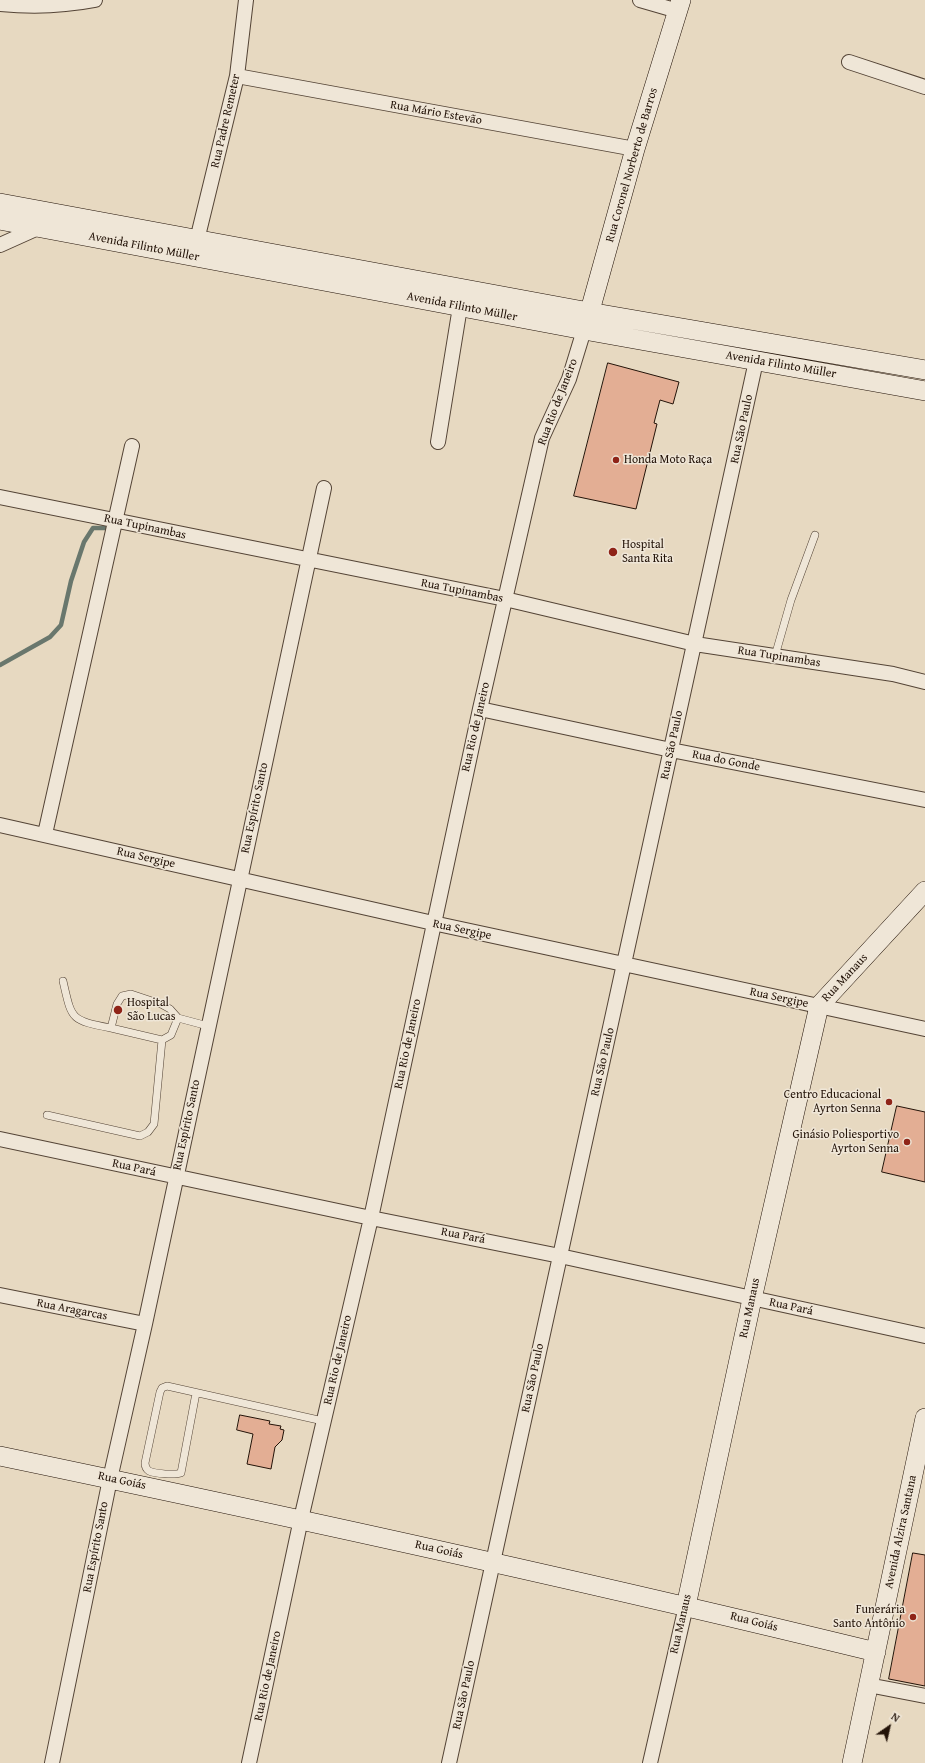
<!DOCTYPE html>
<html>
<head>
<meta charset="utf-8">
<style>
	body { margin:0 }
	#map { position:relative; width:925px; height:1763px; overflow:hidden; background:#e7d9c1; font-family:"Gentium Book Plus",serif }
	canvas { display:block }
	.north { position:absolute; left:869px; top:1707px; width:40px; height:40px; -webkit-text-stroke:3px #efe6d7; paint-order:stroke; rotate:34deg; font-size:11px; font-weight:700; line-height:16px; text-align:center; color:#231308 }
	.north::after { content:''; display:block; margin:auto; width:14px; height:18px; background:#231308; clip-path:polygon(50% 0,100% 100%,50% 72%,0 100%) }
</style>
</head>
<body>
<div id="map">
<canvas width="925" height="1763"></canvas>
<div class="north">N</div>
</div>
<script>
const c = document.querySelector('canvas').getContext('2d');
c.lineJoin = 'round';
function stroke(path, color, width, dash) {
  c.strokeStyle = color;
  c.lineWidth = width;
  c.lineCap = dash ? 'butt' : 'round';
  c.setLineDash(dash || []);
  c.stroke(path);
}
function fill(path, color) {
  c.fillStyle = color;
  c.fill(path, 'evenodd');
}
function write(font, color, halo, rows, align = 'center') {
  c.font = font + ' "Gentium Book Plus",serif';
  c.lineWidth = 3;
  c.setLineDash([]);
  c.textBaseline = 'middle';
  c.strokeStyle = halo;
  c.fillStyle = color;
  for (const [text, x, y, turn = 0] of rows) {
    c.save();
    c.translate(x, y);
    c.rotate((+turn || 0) * Math.PI / 180);
    c.textAlign = isNaN(turn) ? turn : align;
    if (halo) c.strokeText(text, 0, 0);
    c.fillText(text, 0, 0);
    c.restore();
  }
}
stroke(new Path2D(`
	M0,665L50,637L61,625L71,581L84,542L93,528H105`), '#69776d', 4.5);
const building = new Path2D(`
	M608,363L679,382L673,404L660,400L654,423L657,424L636,509L574,496Z
	M897,1106L925,1112V1182L882,1172Z
	M240,1415L270,1421L269,1424L281,1426L280,1429L284,1430L282,1440L275,1447L271,1469L247,1464L253,1434L237,1430Z
	M913,1553L925,1555V1686L889,1679Z`);
fill(building, '#e3ae94');
stroke(building, '#231308', 1);
const lane = new Path2D(`
	M775,656L791,600L815,535
	M63,981C72,1020 70,1020 111,1028
	M178,1018L171,1035L162,1040L111,1028L117,1004L122,996L131,994L161,1004L170,1009L178,1018L208,1026
	M47,1115L140,1136L148,1132L154,1124L162,1040
	M196,1393L181,1473C175,1475 155,1474 149,1471C146,1469 145,1466 145,1463L160,1392L162,1388L167,1386L323,1421`);
const street = new Path2D(`
	M640,0L678,11
	M0,4C32,7 64,6 95,0
	M849,62L925,87
	M237,76L635,149
	M197,240L237,76L246,0
	M0,245L40,227
	M438,442L460,307
	M0,497L505,599L695,644L893,674L925,682
	M480,709L671,750L925,800
	M0,825L433,923L925,1029
	M45,834L132,446
	M0,1139L371,1218L560,1256L925,1336
	M0,1295L145,1324
	M868,1685L925,1696
	M52,1763L110,1479L145,1324L324,488
	M249,1763L301,1519L371,1218L480,709L542,438L569,379L584,330
	M449,1763L756,361
	M650,1763L686,1606`);
const secondary = new Path2D(`
	M0,203L589,312L925,370
	M0,220L584,330L925,391
	M586,325L635,149L681,0
	M0,1456C293,1517 585,1581 876,1652
	M686,1606L752,1299L819,1006L925,891
	M852,1763L925,1418`);
stroke(lane, '#544436', 8);
stroke(street, '#544436', 16);
stroke(secondary, '#231308', 20);
stroke(lane, '#efe6d7', 7);
stroke(street, '#efe6d7', 14);
stroke(secondary, '#efe6d7', 19);
for (const [x, y, r, color] of [
	[616,460,4,"#8f2418"],
	[613,552,5,"#8f2418"],
	[118,1010,5,"#8f2418"],
	[889,1102,4,"#8f2418"],
	[907,1142,4,"#8f2418"],
	[913,1617,4,"#8f2418"]
]) {
  const dot = new Path2D();
  dot.arc(x, y, r, 0, 2 * Math.PI);
  c.fillStyle = color;
  c.fill(dot);
  stroke(dot, '#efe6d7', 1.5);
}
write('12px', '#231308', '#efe6d7', [
	["Rua Mário Estevão",436,113,10],
	["Rua Padre Remeter",226,121,-77],
	["Rua Coronel Norberto de Barros",632,165,-74],
	["Avenida Filinto Müller",144,247,11],
	["Avenida Filinto Müller",462,307,11],
	["Avenida Filinto Müller",781,365,10],
	["Rua Rio de Janeiro",558,402,-69],
	["Rua São Paulo",742,429,-78],
	["Rua Tupinambas",145,527,12],
	["Rua Tupinambas",462,591,11],
	["Rua Tupinambas",779,657,9],
	["Rua Rio de Janeiro",476,727,-77],
	["Rua São Paulo",672,745,-78],
	["Rua do Gonde",726,761,11],
	["Rua Espírito Santo",255,808,-78],
	["Rua Sergipe",146,858,13],
	["Rua Sergipe",462,930,12],
	["Rua Manaus",845,978,-47],
	["Rua Sergipe",779,998,12],
	["Rua Rio de Janeiro",408,1044,-78],
	["Rua São Paulo",603,1062,-77],
	["Rua Espírito Santo",187,1125,-78],
	["Rua Pará",134,1168,12],
	["Rua Pará",463,1236,11],
	["Rua Pará",791,1307,12],
	["Rua Manaus",750,1308,-78],
	["Rua Aragarcas",72,1310,11],
	["Rua Rio de Janeiro",338,1360,-77],
	["Rua São Paulo",533,1378,-78],
	["Rua Goiás",122,1481,12],
	["Avenida Alzira Santana",901,1532,-78],
	["Rua Espírito Santo",96,1547,-79],
	["Rua Goiás",439,1550,13],
	["Rua Goiás",754,1622,14],
	["Rua Manaus",681,1624,-77],
	["Rua Rio de Janeiro",268,1676,-78],
	["Rua São Paulo",464,1695,-78]
]);
write('12px', '#231308', '#efe6d7', [
	["Honda Moto Raça",624,460],
	["Hospital",622,545],
	["Santa Rita",622,559],
	["Hospital",127,1003],
	["São Lucas",127,1017],
	["Centro Educacional",881,1095,"right"],
	["Ayrton Senna",881,1109,"right"],
	["Ginásio Poliesportivo",899,1135,"right"],
	["Ayrton Senna",899,1149,"right"],
	["Funerária",905,1610,"right"],
	["Santo Antônio",905,1624,"right"]
], 'left');
</script>
</body>
</html>
